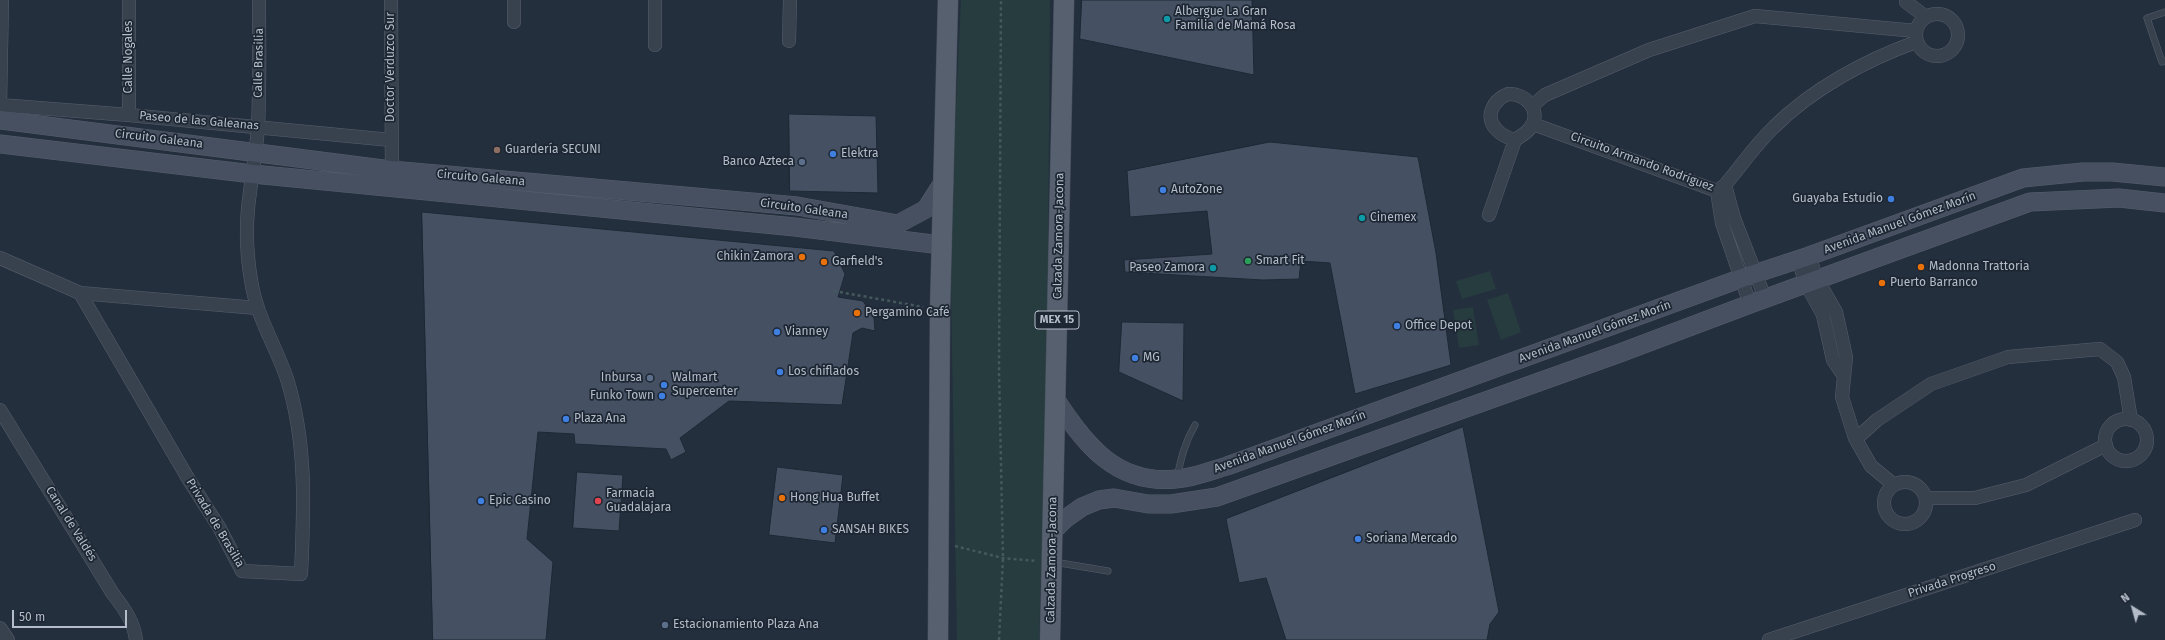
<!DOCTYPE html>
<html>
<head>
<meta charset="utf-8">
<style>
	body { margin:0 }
	#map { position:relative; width:2165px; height:640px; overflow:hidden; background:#242f3e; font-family:"Fira Sans",sans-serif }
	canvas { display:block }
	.north { position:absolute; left:2113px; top:588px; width:40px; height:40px; -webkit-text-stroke:3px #1d2633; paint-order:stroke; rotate:323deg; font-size:11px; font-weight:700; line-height:16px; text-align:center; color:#b4bcc9 }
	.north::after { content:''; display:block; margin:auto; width:14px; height:18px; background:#b4bcc9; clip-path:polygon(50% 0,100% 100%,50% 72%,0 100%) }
	.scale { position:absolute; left:12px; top:610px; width:115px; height:18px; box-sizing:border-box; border:2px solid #b4bcc9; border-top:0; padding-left:5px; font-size:12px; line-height:14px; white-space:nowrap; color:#b4bcc9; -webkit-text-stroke:3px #1d2633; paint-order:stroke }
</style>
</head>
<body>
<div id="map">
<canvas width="2165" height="640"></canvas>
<div class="north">N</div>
<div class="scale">50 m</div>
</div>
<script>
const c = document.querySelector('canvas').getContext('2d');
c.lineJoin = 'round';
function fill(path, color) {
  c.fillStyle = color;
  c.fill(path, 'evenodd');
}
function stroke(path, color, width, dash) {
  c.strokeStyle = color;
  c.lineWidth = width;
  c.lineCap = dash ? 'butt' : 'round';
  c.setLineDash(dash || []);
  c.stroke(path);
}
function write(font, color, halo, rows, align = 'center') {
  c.font = font + ' "Fira Sans",sans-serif';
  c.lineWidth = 3.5;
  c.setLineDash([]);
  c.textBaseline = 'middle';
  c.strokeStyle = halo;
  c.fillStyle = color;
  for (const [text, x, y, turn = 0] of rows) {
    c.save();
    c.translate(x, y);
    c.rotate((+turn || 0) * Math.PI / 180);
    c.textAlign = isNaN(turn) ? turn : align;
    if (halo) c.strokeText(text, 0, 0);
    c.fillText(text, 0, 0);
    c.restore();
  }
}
fill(new Path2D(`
	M961,0H1050L1047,396L1039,640H957L950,231Z
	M1490,271L1496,289L1462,299L1456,281Z
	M1508,293L1521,332L1501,340L1487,300Z
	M1473,307L1479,345L1459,348L1453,310Z`), '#263c3f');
const building = new Path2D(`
	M1082,0H1252L1254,75L1080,39Z
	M789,114L876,116L878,193L790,191Z
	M1270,142L1418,157L1436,253L1451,365L1355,394L1330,263L1301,261L1299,279L1263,280L1125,272L1124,260L1212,254L1207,211L1130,217L1127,171Z
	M422,212L834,251L845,274L838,297L863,301L874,318L875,331L862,328L853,333L842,405L729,401L680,438L686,452L671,460L666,449L575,444L574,434L538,432L527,539L553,562L546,640H433Z
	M1122,322L1184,323L1183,401L1119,372Z
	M1463,427L1499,612L1490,624L1487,640H1286L1266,578L1239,583L1226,519Z
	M777,467L843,475L835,543L769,535Z
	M577,472L623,475L619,531L573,528Z`);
fill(building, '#455162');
stroke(building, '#1f2835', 1);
const lane = new Path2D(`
	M2165,12L2147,18L2162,62L2165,61
	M1177,478C1181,458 1185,442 1195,425
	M1054,562L1108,571`);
const street = new Path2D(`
	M391,0L392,178
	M655,0V45
	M1906,0V2L1926,17
	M1916 35a21 21 0 1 1 42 0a21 21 0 1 1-42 0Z
	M514,22V0
	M789,41L790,0
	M1508,94C1526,93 1543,111 1530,128C1526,134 1520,136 1515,140C1509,138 1502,136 1498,131C1483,118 1493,100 1508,94Z
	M0,105L129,115L391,140
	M0,105L2,0
	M1532,106L1545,95L1649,50L1755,16L1916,31
	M129,115V0
	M1533,124L1717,191
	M1725,185L1734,218L1765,298
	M1717,191L1725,185C1741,166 1756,144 1774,127C1812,89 1866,60 1916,42
	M1717,191L1722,223L1750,304
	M1489,215L1515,140
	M1809,256L1817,279L1836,312L1846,357L1842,397L1855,438L1871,466L1894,485
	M0,258L80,293L257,308
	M1798,260L1806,284L1823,315L1833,360L1844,376
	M80,293L189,480L219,527L242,571L301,574C304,509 307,443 287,379C276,346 256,316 251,280C247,257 246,231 248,208C251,181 256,154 258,127C260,85 259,42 259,0
	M0,410L113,594C124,608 134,622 136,640
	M2105 440a21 21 0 1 1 42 0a21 21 0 1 1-42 0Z
	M1856,439L1877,420L1931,384L2008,357L2100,349L2117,362L2124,377L2131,420
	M1884 503a21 21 0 1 1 42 0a21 21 0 1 1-42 0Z
	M1926,498H1975L2026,485L2106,445
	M0,628L8,640
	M1769,640L2135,520`);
const secondary = new Path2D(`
	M0,120L391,170L797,206L898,224L926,209L944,181
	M0,144L253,174L795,227L941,245
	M1056,400C1085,445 1117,485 1176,479C1193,478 1210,471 1227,466L1742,278L1809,256L2023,178L2083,172H2112L2165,177
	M1053,531L1065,519L1082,507L1099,500L1114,498L1148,504H1171L1217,497L1620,353L1750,304L2030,202L2119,198L2165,203`);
const primary = new Path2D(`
	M938,640L940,310L948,0
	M1050,640L1064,0`);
stroke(lane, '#565f6c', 7);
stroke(street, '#565f6c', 14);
stroke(secondary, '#565f6c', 19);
stroke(primary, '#414a57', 21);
stroke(new Path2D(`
	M834,291L923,307
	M955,546L1003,558L1036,561
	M999,640L1003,558L999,371L1001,0`), '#44595c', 2.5, [3, 3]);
stroke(lane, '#38414e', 6);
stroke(street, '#38414e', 13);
stroke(secondary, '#465061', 18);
stroke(primary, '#56606e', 20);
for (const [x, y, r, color] of [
	[1167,19,4,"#0f9aa8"],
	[497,150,4,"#8d6e63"],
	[833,154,4,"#3f7fe0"],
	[802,162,4,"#5c6f8a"],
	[1163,190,4,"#3f7fe0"],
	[1891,199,4,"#3f7fe0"],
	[1362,218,4,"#0f9aa8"],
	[802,257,4,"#e8710a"],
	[1248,261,4,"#2e9e5b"],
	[824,262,4,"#e8710a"],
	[1921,267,4,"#e8710a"],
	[1213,268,4,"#0f9aa8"],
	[1882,283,4,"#e8710a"],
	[857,313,4,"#e8710a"],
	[1397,326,4,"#3f7fe0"],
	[777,332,4,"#3f7fe0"],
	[1135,358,4,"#3f7fe0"],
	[780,372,4,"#3f7fe0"],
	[650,378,4,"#5c6f8a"],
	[664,385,4,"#3f7fe0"],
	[662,396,4,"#3f7fe0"],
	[566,419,4,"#3f7fe0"],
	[782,498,4,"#e8710a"],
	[481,501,4,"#3f7fe0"],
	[598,501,4,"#e0444e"],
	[824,530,4,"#3f7fe0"],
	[1358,539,4,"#3f7fe0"],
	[665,625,4,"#5c6f8a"]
]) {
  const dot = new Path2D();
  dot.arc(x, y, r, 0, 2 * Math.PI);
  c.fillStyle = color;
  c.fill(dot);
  stroke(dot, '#1d2633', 1.5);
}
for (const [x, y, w] of [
	[1057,320,44]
]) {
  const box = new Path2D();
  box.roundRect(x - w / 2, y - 9, w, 18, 3);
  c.fillStyle = '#1d2633';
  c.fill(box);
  stroke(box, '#b4bcc9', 1);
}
write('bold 11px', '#b4bcc9', null, [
	["MEX 15",1057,320]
]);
write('12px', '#b4bcc9', '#1d2633', [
	["Albergue La Gran",1175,12],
	["Familia de Mamá Rosa",1175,26],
	["Guardería SECUNI",505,150],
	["Elektra",841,154],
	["Banco Azteca",794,162,"right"],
	["AutoZone",1171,190],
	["Guayaba Estudio",1883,199,"right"],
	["Cinemex",1370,218],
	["Chikin Zamora",794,257,"right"],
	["Smart Fit",1256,261],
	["Garfield's",832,262],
	["Madonna Trattoria",1929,267],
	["Paseo Zamora",1205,268,"right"],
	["Puerto Barranco",1890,283],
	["Pergamino Café",865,313],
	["Office Depot",1405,326],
	["Vianney",785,332],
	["MG",1143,358],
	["Los chiflados",788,372],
	["Inbursa",642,378,"right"],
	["Walmart",672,378],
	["Supercenter",672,392],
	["Funko Town",654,396,"right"],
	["Plaza Ana",574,419],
	["Farmacia",606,494],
	["Guadalajara",606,508],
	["Hong Hua Buffet",790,498],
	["Epic Casino",489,501],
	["SANSAH BIKES",832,530],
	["Soriana Mercado",1366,539],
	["Estacionamiento Plaza Ana",673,625]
], 'left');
write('12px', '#b4bcc9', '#1d2633', [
	["Calle Nogales",129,57,-90],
	["Calle Brasilia",259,63,-89],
	["Doctor Verduzco Sur",391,67,-90],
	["Paseo de las Galeanas",199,121,5],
	["Circuito Galeana",159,139,7],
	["Circuito Armando Rodríguez",1642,162,20],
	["Circuito Galeana",481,178,5],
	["Circuito Galeana",804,209,8],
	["Avenida Manuel Gómez Morín",1900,223,-20],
	["Calzada Zamora-Jacona",1059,236,-89],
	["Avenida Manuel Gómez Morín",1595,332,-20],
	["Avenida Manuel Gómez Morín",1290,442,-20],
	["Privada de Brasilia",215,523,59],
	["Canal de Valdés",71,524,58],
	["Calzada Zamora-Jacona",1052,560,-89],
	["Privada Progreso",1952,580,-18]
]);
</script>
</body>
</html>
